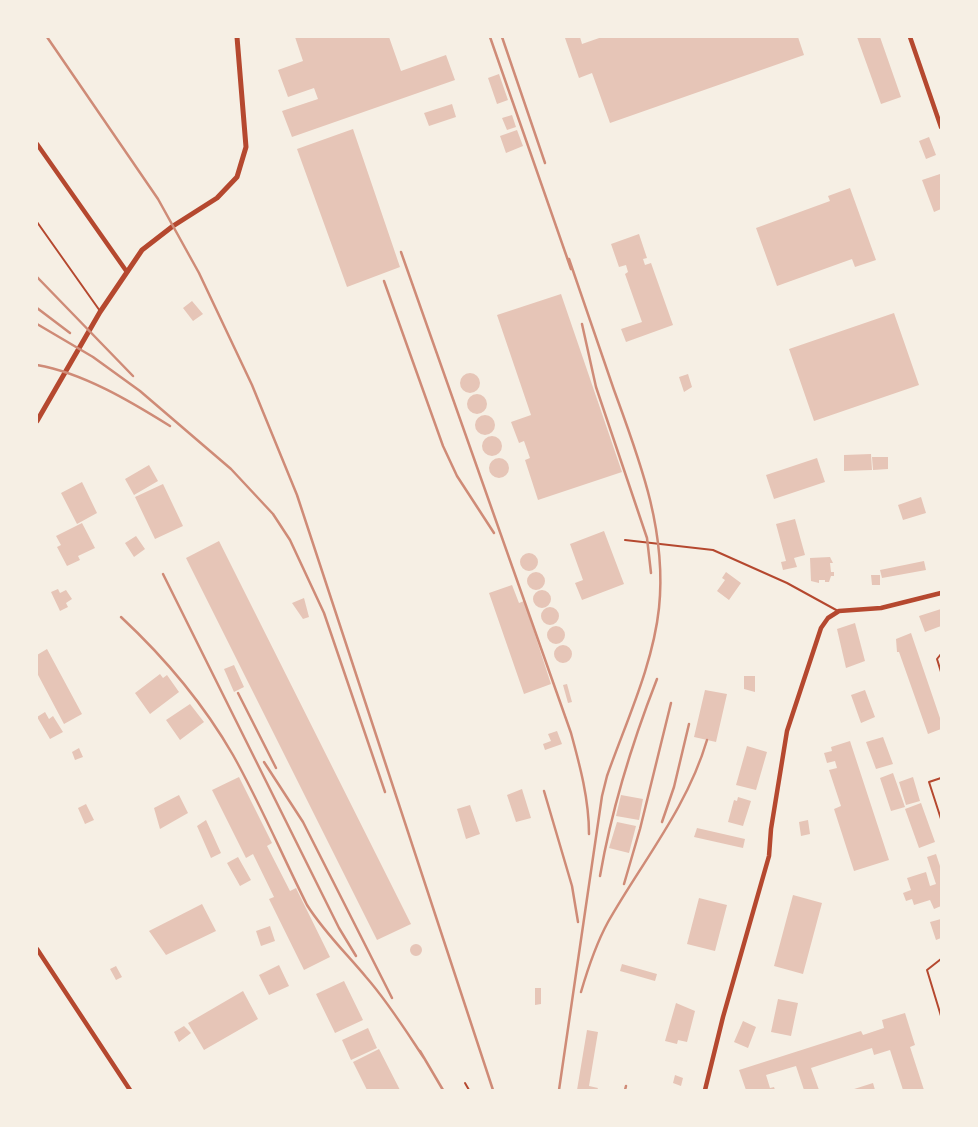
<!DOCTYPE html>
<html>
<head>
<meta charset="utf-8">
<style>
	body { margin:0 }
	#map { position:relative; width:978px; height:1127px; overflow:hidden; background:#f6efe4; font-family:Rubik,sans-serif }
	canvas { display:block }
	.frame { position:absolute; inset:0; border:38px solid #f6efe4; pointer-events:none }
</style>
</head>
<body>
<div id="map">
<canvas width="978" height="1127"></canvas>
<div class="frame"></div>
</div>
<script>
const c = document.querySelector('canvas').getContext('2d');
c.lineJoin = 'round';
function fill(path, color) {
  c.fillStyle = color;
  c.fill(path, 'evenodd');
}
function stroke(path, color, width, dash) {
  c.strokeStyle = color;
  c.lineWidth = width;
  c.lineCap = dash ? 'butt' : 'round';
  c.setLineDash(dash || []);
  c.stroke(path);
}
fill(new Path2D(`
	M295,37H389L401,71L446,55L455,80L292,137L282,111L318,99L314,88L288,97L278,70L303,61Z
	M580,37L582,44L602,37H798L804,55L610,123L592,73L579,78L565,38Z
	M857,37H880L901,97L881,104Z
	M499,74L508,100L497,104L488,78Z
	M452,104L456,117L429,126L424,113Z
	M512,115L516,127L507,130L502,118Z
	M353,129L400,267L347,287L297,149Z
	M517,130L523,146L506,153L500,136Z
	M929,137L936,155L926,159L919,141Z
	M940,174L941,209L934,212L922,180Z
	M850,188L876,260L855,267L852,259L777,286L756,228L830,201L828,196Z
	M639,234L647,258L643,259L645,265L651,263L673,325L626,342L621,329L642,322L625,274L628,272L626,265L619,267L611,244Z
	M561,294L622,472L538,500L525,460L530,458L524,441L519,443L511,422L531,415L497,315Z
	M192,301L203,314L193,321L183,308Z
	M894,313L919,385L814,421L789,349Z
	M460 383a10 10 0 1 1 20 0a10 10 0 1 1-20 0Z
	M688,374L692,387L684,392L679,377Z
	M467 404a10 10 0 1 1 20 0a10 10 0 1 1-20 0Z
	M475 425a10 10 0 1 1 20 0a10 10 0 1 1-20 0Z
	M482 446a10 10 0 1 1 20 0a10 10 0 1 1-20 0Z
	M871,454L872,470L844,471V455Z
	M872,457H888V469L873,470Z
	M817,458L825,482L774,499L766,475Z
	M489 468a10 10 0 1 1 20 0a10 10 0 1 1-20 0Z
	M149,465L158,481L134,495L125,479Z
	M82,482L97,513L77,524L61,493Z
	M163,484L183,526L155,539L135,497Z
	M921,497L926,513L903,520L898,505Z
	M795,519L805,555L794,558L797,567L783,570L781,562L786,561L776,524Z
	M82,523L95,548L78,556L80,560L67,566L57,547L61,545L56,536Z
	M604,531L624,584L582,600L575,583L583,580L570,544Z
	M136,536L145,549L134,557L125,543Z
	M219,541L411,924L377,940L186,558Z
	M520 562a9 9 0 1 1 18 0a9 9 0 1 1-18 0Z
	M830,557L833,563H830L831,572H834V576H831L829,582H825V580H819V583L811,581L810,558Z
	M924,561L926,570L882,578L880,570Z
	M726,572L741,583L729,600L717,591L725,580L722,578Z
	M527 581a9 9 0 1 1 18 0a9 9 0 1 1-18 0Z
	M871,575H880V585H872Z
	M512,585L519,603L524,601L551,684L524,694L489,593Z
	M58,589L60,593L66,590L72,599L66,603L68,607L60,611L51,592Z
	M533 599a9 9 0 1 1 18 0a9 9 0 1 1-18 0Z
	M304,598L309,617L303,619L292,603Z
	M541 616a9 9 0 1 1 18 0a9 9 0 1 1-18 0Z
	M941,609V626L925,632L919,616Z
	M855,623L865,661L846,668L837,629Z
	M547 635a9 9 0 1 1 18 0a9 9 0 1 1-18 0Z
	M911,633L941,721V729L928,734L899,652H897L896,639Z
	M554 654a9 9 0 1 1 18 0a9 9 0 1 1-18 0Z
	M47,649L82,714L64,724L37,673V655Z
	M234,665L244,687L234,692L224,669Z
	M160,674L163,678L167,675L179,692L150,714L135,693Z
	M744,676H755V692L744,689Z
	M567,684L572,702L568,703L563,685Z
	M705,690L727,694L716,742L694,737Z
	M865,690L875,717L861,723L851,695Z
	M190,704L204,722L180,740L166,720Z
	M45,712L49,719L53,716L63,732L50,739L37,717Z
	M557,731L562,744L545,750L543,744L551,741L548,734Z
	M883,737L893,764L876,769L866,742Z
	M850,741L889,860L854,871L834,809L841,806L829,770L837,768L835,761L827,763L824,753L832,751L831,747Z
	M747,746L767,752L756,790L736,785Z
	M79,748L83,757L75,760L72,752Z
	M893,773L905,807L891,811L880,778Z
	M239,777L272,843L267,846L290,891L296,888L330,957L304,970L269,899L274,897L253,854L246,858L212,790Z
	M913,777L920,801L906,805L899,782Z
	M522,789L531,818L516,822L507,795Z
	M179,795L188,813L160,829L154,808Z
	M621,795L643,799L639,820L616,816Z
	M738,797L751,801L743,826L728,822L734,800L737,801Z
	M921,803L935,842L919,848L905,809Z
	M86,804L94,820L85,824L78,808Z
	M470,805L480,834L466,839L457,809Z
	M206,820L221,853L211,858L197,826Z
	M808,820L810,834L801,836L799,822Z
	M617,822L636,826L629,853L609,848Z
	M697,828L745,839L743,848L694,837Z
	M936,854L941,869V906L934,909L930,900L914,905L912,899L906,901L903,893L911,890L907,878L926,872L930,886L936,884L927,857Z
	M238,857L251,880L240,886L227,863Z
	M793,895L822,903L803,974L774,966Z
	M699,898L727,905L715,951L687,944Z
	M202,904L216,931L166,955L149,931Z
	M941,919V938L936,940L930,922Z
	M270,926L275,941L261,946L256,931Z
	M410 950a6 6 0 1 1 12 0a6 6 0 1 1-12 0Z
	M622,964L657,974L655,981L620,971Z
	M279,965L289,986L269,995L259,975Z
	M116,966L122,977L116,980L110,969Z
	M344,981L363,1020L335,1033L316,994Z
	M535,988H541V1004L535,1005Z
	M243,991L258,1019L204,1050L188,1023Z
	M778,999L798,1003L791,1036L771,1032Z
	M676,1003L695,1011L687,1042L678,1040L677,1044L665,1041Z
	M905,1013L915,1045L910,1047L924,1090H903L890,1050L874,1055L872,1048L811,1068L819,1090H804L796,1066L766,1075L770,1088L774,1087L775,1090H746L739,1070L861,1031L863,1035L884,1028L882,1020Z
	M743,1021L756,1027L748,1048L734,1042Z
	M184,1026L191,1033L179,1042L174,1032Z
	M368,1028L377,1048L351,1060L342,1040Z
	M587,1030L598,1032L589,1086L598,1088L597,1090H577Z
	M379,1049L400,1090H367L353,1062Z
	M675,1075L683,1078L681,1086L673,1083Z
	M873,1083L875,1090H851Z`), '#e6c5b7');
stroke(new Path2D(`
	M37,222L100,311
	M625,540L713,550L787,583L838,611
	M941,654L937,659L941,672
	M941,778L929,782L941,819
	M941,959L927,970L941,1016
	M465,1083L469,1090`), '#b5482f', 2);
stroke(new Path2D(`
	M910,37L941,127
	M37,144L127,272
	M37,949L130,1090
	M705,1090L723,1017L769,856L771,829L787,731L821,628L828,618L839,611L881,608L941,593`), '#b5482f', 4.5);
stroke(new Path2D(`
	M37,421L100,312L142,250L173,226L217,198L237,177L246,147L237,37`), '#b5482f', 5);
stroke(new Path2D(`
	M47,37L158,199L199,273L252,385L297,495L493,1090
	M490,37L571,269
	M502,37L545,163
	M401,252L571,733C580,766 589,799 589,834
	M37,277L133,376
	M384,281L443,446L457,476L494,533
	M37,308L70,333
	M37,324L93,357L140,391L231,469L273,514L290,540L324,613L385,792
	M582,324L596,387L647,538L651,573
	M37,365C83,373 130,401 170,426
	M163,574L339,928L356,956
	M121,617C165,658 203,703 233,755C260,803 282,855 307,905C324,932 346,953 366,977C388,1002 406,1031 424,1058
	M238,693L276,768
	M264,762L303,822L392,998
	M544,791L572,886L578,922
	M662,822L674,787L689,724
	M600,876C612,807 632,743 657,679
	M624,884L640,829L671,703
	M581,992C588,968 596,944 608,922C642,862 687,808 707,740
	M420,1051L443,1090
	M559,1090L602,796L607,776C626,722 653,665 659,608C667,531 640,461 614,390C599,347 584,303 569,259
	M625,1090L626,1086`), '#cf8b77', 2.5);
</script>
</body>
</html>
